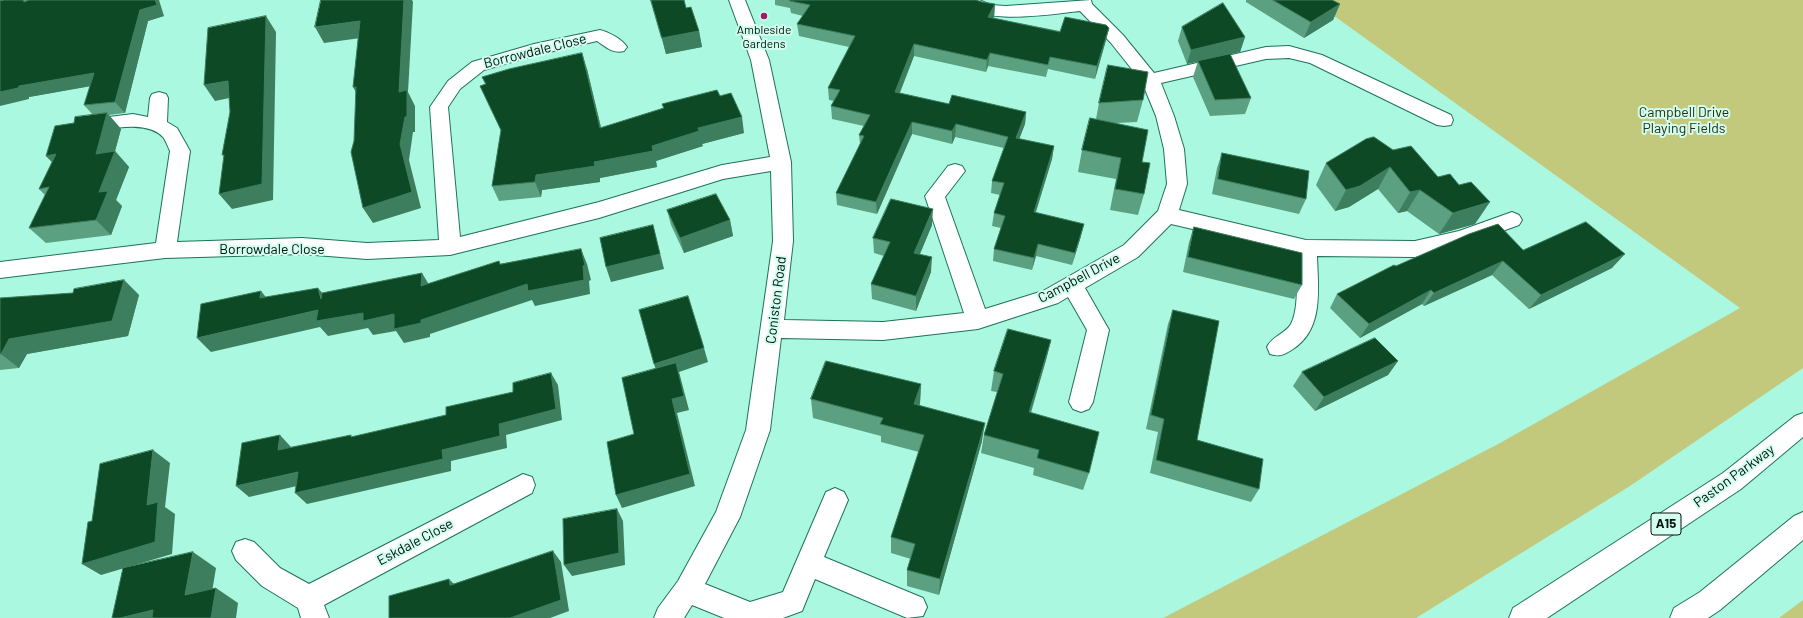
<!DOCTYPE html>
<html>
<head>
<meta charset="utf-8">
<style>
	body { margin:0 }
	canvas { display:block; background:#aaf8df }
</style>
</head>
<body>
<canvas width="1803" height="618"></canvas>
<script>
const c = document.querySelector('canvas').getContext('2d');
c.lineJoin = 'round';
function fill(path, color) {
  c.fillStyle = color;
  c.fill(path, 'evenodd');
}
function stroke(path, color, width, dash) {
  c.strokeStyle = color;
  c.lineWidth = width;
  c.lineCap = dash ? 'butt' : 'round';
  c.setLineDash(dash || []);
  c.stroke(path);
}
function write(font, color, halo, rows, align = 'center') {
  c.font = font + ' Barlow,sans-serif';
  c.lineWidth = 4;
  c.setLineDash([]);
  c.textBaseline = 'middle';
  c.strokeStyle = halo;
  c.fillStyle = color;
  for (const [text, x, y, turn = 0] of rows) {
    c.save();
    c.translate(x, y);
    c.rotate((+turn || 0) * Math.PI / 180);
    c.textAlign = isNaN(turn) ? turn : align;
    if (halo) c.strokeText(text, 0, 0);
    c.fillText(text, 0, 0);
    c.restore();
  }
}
fill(new Path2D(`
	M1312,0H1803V368L1630,486L1416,618H1163L1500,443L1740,308Z
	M1803,600V618H1779Z`), '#c3c97c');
const minor = new Path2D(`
	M729,0H745L769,60L791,162L793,241L784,320L883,322L964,313L925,196L948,166L955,164L962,166L965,171L945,197L985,309L1043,291L1124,245L1158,211L1167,184L1164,149L1156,116L1142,82L1111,43L1080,11C1052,14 977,27 959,0H979L991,5L1006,6L1091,0L1092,4L1123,35L1154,73L1266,47L1289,46L1322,55L1451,115L1453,120L1451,125L1444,126L1437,125L1310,63L1289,58L1266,59L1161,83L1174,116L1184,149L1187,184L1179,210L1306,240L1415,241L1459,231L1512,212L1519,215L1522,220L1519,225L1461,246L1415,257L1317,256C1318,289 1324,329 1293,349C1284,355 1279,357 1270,354L1267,347C1272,336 1285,334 1291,324C1300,307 1296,273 1296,253L1171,224L1138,257L1085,288L1109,330L1093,402L1089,409L1081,412L1073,409L1069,402L1087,330L1068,297L1058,303L978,329L883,340L781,338L770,430L740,517L705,584L750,602L783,592L826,492L835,488L844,492L848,500L824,557L923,598L927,607L923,616L907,618L815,579L802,611L783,618H724L692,605L684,618H654L658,608L678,581L716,512L746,430L773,241L771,171L723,179L599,218L450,255L367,259L302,254L165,258L0,278V262L156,243L170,151C168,147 166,141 163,137C146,119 107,130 85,132L78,131L76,126L78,121L85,120L133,114L148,117L150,98L152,94L159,92L166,94L168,98L167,122L177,128L190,151L177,242L302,238L367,243L439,240L430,107L448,81L472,62L534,44L600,30C609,32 622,39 627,47L624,51C613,54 606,47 597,41L536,55L484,70L460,89L448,107L460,237L599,202L722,165L770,157L751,60Z
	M523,474L532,477L535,485L532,493L324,605L329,618H301L298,608L262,586L236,560L232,551L236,542L245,539L254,542L280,568L309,584Z`);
const highway = new Path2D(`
	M1803,413V437L1741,489L1547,618H1509L1513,608L1723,473L1795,416Z
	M1803,512V540L1720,610L1708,618H1670L1674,608L1700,592L1794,516Z`);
stroke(minor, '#1e715c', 2);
stroke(highway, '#1e715c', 2);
fill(minor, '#fff');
fill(highway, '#fff');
fill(new Path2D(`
	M4,0H27V1L164,16L148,21L125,113L109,115L121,129L115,151L129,167L116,200L122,206L111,235L46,243L29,228L45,195L39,189L52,162L46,156L74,123L93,115L84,105L90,86L29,97V99Z
	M651,0H684L686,8L699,31L702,47L666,54Z
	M775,0H976L982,2L995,4L994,17L993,18L1106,40L1095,79L1048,69L1046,77L988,66L986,72L914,56L900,93L949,104L1026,112L1025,124L1019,139L1054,146L1052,159L1036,212L1081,236L1072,265L1036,256L1032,270L993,261L994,249L1001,228L992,226L994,213L1000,195L991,193L992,181L1004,148L955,137L952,144L912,134L877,214L837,205L836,193L860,144L859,135L864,126L832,119L831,106L834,101L829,100L828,88L849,47L799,36L797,24L803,16L791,13L790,8L775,5Z
	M1246,0H1332L1340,4L1333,20L1304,38L1246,2Z
	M1182,27L1245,37L1240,52L1187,64L1178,41Z
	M1198,61L1251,98L1245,114L1210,116L1193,77Z
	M587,69L601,128L663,108L662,104L720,96L744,133L702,144L703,146L656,161L657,167L600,178V182L542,190L541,197L499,201L492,186L501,131L480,86L485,84L482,77Z
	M1143,100L1137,122L1116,123L1142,162L1144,194L1138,215L1110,210L1116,179L1078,172L1082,150L1096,119L1099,103Z
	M1374,137L1475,224L1439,234L1407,211L1398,213L1378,189L1349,207L1335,211L1316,185L1326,163Z
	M1222,153L1306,199L1299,214L1212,194L1217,168Z
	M667,210L730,220L733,236L684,253L671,225Z
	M932,225L920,254L931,272L916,311L872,299L871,284L884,256L874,253L873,238Z
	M1194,227L1302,285L1294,299L1183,272L1189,242Z
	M1523,250L1612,268L1529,309L1492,275L1424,306L1422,304L1360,338L1330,308L1337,294L1396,266Z
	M124,280L139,295L128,336L27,354L19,368L0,370V298L73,293Z
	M1173,310L1197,440L1259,489L1251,502L1150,473L1158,432L1146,429L1168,324Z
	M1051,340L1046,360L1031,413L1089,473L1083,490L1033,475L1034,468L981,453L984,435L997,392L991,391L994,371Z
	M1398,361L1388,375L1315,411L1293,386L1302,372Z
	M921,384L920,403L919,406L982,441L939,595L907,586V570L911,559L891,553V537L919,452L881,442V436L813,418L811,399Z`), '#5ca082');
fill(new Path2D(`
	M155,0H159L164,16L148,21L125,113L115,102L140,10Z
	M404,0H412L413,2L408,92L415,106V132H413L409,160L421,208L373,223L363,208L400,144L399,92Z
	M995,4L994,17L987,30L988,17Z
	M1340,4L1333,20L1304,38L1311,22Z
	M266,16L276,32L273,200L232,209L219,194Z
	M360,21L368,37L324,43L315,27Z
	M1109,28L1106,40L1095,79L1097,66Z
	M699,31L702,47L666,54L662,38Z
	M1245,37L1240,52L1187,64L1191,50Z
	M914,44V56L895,104V92Z
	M582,53L587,69L605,144L600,128Z
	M990,53L988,66L986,72L987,60Z
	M94,73L103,84L29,97V99L0,106V92L19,86Z
	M228,81L239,96L215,101L204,85Z
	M353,87H356L362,103Z
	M1026,112L1025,124L1015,150L1016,138Z
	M107,113L121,129L114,155L115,151L129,167L116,200L122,206L111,235L96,220V154Z
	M742,117L744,133L702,144L703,146L656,161L657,167L600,178V182L542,190L541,197L535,182L536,175L594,162L652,146L698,128Z
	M912,122V134L877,214L876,202Z
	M956,124L955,137L952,144V131Z
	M1054,146L1052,159L1032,224L1034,212Z
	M56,154L61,171L46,156Z
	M1390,167L1378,189L1349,207L1335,211L1346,190Z
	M1420,190L1407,211L1398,213L1410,192Z
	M1490,202L1475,224L1439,234L1453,213Z
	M933,209L932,225L914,268V253Z
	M730,220L733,236L684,253L680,238Z
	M1084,224L1081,236L1072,265L1075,253Z
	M653,225L664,269L611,282L606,267Z
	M1038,244L1036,256L1032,270L1034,258Z
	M581,249L587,264L591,280L589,281L590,294L535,306L532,300L430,334V337L404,343L396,331L373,335L368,328L328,336L320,327L211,352L197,338L318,310L394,314L421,320Z
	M1625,254L1612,268L1529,309L1541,295Z
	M932,257L931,272L916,311V296Z
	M1503,261L1492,275L1424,306L1434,293Z
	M422,273L431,288L421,286Z
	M124,280L139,295L128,336L27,354L19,368L1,354L9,339Z
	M318,288L330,302L321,299Z
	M1431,290L1422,304L1360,338L1369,324Z
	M261,291L273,306L260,298Z
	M1051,340L1046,360L1025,431L1029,412Z
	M704,348L708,362L679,372L689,410L677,413L695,486L622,508L616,495L659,378L654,364Z
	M1398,361L1388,375L1315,411L1324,397Z
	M551,373L558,385L562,420L506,435L507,448L451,461V471L307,504L295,493L442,450L499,424Z
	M921,384L920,403L914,423V404Z
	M985,423L982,441L939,595L940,579Z
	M280,435L291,447L290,462L278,450Z
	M153,450L170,463L165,507L175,514L172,554L101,575L82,564L147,505Z
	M298,472L310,483L249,497L236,486Z
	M617,509L623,521L625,565L572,576L564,565Z
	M553,551L561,562L569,611L550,618H510Z
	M193,552L216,568L209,610L185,595Z
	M449,579L460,590L450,585Z
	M216,588L238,603L236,618H211Z
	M153,610L167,618H120Z`), '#3d7e5e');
const building = new Path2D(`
	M4,0H23L24,2L29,0H155L157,5L140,10L115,102L84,105L94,73L19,86L18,88L0,92V1Z
	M321,0H404L399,92L407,90V116L405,117L400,144L412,192L363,208L351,152L354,141L356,87H353L360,21L315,27Z
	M651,0H684L686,8L691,7L699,31L662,38Z
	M790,0H976L982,2L995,4L988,17L1060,32L1065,17L1106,25L1109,28L1097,66L1050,57L1048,65L990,53L987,60L914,44L895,92L949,104L952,95L1026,112L1016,138L1054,146L1034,212L1084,224L1075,253L1038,244L1034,258L994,249L1005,216L994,213L1004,183L992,181L1008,137L956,124L952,131L912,122L876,202L836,193L864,136L859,135L870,115L831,106L840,90L828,88L855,36L797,24L810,5L790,1Z
	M1273,0H1332L1340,4L1311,22Z
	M1223,3L1245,37L1191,50L1182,27Z
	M266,16L262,184L219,194L224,155H222L230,112L228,81L204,85L208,28Z
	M582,53L600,128L664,108L662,104L717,90L720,96L731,93L742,117L698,128L699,131L652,146L653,151L594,162L595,166L536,175L535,182L492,186L501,130L480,86L486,84L482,77L509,69Z
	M1230,54L1251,98L1215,100L1198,61Z
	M1108,65L1148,72L1143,100L1099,103Z
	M107,113L96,154L115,151L99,192L108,191L96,220L29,228L49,187L39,189L56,154L46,156L55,126L74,123L75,117Z
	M1090,118L1148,130L1142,162L1150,163L1144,194L1115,189L1121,158L1082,150Z
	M1374,137L1393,150L1411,146L1438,177L1450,174L1459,185L1471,182L1490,202L1453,213L1420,190L1410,192L1390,167L1360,186L1346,190L1326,163L1366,139Z
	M1222,153L1309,171L1306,199L1218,179Z
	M716,194L730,220L680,238L667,210Z
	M891,199L933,209L914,253L932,257L916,296L871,284L890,242L873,238Z
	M1586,222L1625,254L1541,295L1503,261L1434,293L1431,290L1369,324L1337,294L1394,265L1396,266L1469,234L1498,224L1523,250Z
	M653,225L660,254L606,267L600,238Z
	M1194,227L1302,253V285L1188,257Z
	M581,249L585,265L583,266L584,280L528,291L527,284L421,320V323L394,329V314L363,321V313L316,321L318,310L197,338L201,304L261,291L260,298L318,288L321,299L322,293L422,273L421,286L499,261L500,264Z
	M124,280L112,321L9,339L1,354H0V298L73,293L74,289Z
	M688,296L704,348L654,364L639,310Z
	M1173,310L1219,321L1197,440L1263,459L1259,489L1156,460L1164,419L1151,415Z
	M1008,329L1051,340L1029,412L1099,432L1089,473L1037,458L1039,450L984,435L1003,374L994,371Z
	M1375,338L1398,361L1324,397L1302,372Z
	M826,361L921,384L914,404L985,423L940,579L907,570L915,544L891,537L924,435L880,424L883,418L811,399Z
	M676,363L684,396L672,399L690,474L616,495L607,442L634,434L622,378Z
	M551,373L556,409L499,424L500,436L442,450L443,459L295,493L298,472L236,486L242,443L280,435L278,450L351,435V437L446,415V407L513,392V383Z
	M153,450L147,505L158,502L155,542L82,564L88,522L92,521L100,464Z
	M617,509L619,553L564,565L563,519Z
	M553,551L561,600L510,618H389V596L449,579L450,585Z
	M193,552L185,595L216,588L211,618H152L153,610L120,618H112L123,568Z`);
fill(building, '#0e4926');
stroke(building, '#3d7e5e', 1);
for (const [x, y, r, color] of [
	[764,16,4,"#a11a67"]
]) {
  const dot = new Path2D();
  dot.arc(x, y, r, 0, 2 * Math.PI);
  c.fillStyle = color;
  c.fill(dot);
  stroke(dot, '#d1feee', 1.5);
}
write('12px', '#00120c', '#d1feee', [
	["Ambleside",764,30],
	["Gardens",764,44]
]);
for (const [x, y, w] of [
	[1666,524,30]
]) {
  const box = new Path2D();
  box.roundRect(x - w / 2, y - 11, w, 22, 3);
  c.fillStyle = '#d1feee';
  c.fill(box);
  stroke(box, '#00120c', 1);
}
write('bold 13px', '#00120c', null, [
	["A15",1666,524]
]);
write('14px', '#00120c', '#d1feee', [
	["Borrowdale Close",535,51,-14],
	["Borrowdale Close",272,249],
	["Campbell Drive",1079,278,-28],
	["Coniston Road",776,300,-83],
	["Paston Parkway",1734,476,-36],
	["Eskdale Close",415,542,-28]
]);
write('14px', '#292b16', '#d1feee', [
	["Campbell Drive",1684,112],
	["Playing Fields",1684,128]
]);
</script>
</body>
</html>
